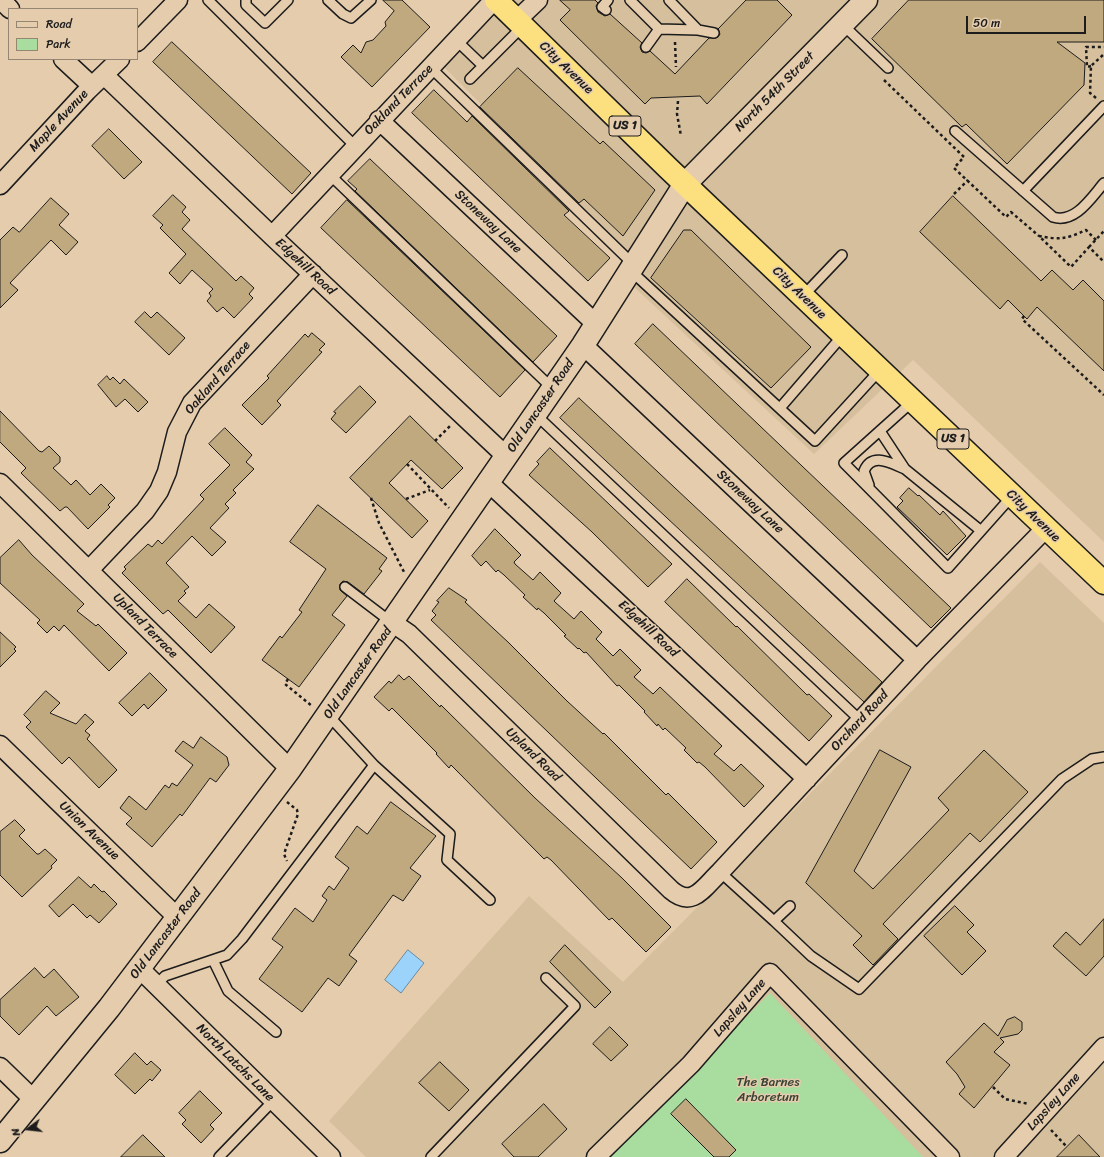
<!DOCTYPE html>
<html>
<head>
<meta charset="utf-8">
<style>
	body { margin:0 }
	#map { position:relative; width:1104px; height:1157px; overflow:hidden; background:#e5ccad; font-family:Sriracha,sans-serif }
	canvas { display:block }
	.legend { position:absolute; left:8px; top:8px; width:130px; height:52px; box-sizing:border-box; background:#e5ccad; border:1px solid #958673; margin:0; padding:5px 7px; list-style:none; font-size:12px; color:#1c1c1c }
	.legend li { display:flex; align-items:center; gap:8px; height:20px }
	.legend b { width:20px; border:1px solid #958673 }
	.north { position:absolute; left:8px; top:1109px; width:40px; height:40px; -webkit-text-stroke:3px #e5ccad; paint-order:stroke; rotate:255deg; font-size:11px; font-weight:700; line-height:16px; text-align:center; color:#1c1c1c }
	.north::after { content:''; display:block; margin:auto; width:14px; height:18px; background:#1c1c1c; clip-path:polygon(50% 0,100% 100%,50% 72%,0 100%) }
	.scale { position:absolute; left:966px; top:16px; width:120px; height:18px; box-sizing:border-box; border:2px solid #1c1c1c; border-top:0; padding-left:5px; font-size:12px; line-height:14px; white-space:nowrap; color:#1c1c1c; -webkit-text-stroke:3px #e5ccad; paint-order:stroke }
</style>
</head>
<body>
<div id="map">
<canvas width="1104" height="1157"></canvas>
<ul class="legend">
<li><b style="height:5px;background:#e5ccad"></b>Road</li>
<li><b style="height:11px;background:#a9dd9f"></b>Park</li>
</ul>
<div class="north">N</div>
<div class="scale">50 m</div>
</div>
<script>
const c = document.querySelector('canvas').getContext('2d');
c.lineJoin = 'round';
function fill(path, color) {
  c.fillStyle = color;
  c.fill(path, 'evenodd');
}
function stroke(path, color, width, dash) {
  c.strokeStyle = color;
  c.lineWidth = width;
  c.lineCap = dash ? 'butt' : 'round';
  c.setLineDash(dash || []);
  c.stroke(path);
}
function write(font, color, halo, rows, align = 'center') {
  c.font = font + ' Sriracha,sans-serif';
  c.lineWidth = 3;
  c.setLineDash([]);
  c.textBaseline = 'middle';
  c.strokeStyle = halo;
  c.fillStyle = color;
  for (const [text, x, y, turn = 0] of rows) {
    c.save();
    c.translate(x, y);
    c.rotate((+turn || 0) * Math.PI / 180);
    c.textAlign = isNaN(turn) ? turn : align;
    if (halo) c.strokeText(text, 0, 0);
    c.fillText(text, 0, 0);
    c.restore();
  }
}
fill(new Path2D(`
	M510,0H1104V542L913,360L814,454L634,287L646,270L441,64Z
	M1040,562L1104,623V1157H366L329,1121L529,896L623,982Z`), '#d6bf9c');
fill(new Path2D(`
	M770,993L923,1157H606Z`), '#a9dd9f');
const water = new Path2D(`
	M408,950L424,963L401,993L385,980Z`);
fill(water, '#9bd3fb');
stroke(water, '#688aa2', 1);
const building = new Path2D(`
	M383,0H402L430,27L372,87L341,57L353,45L361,53L366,42L373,40L386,26L385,22L394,11Z
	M560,0H595L598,3L596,6L598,12L605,16L610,14L642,43L640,47L642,52L646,53L650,51L675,74L709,38L718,37L720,34L718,29L746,0H777L792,15L707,104L700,96L651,98L645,104L560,20L570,10Z
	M909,0H1104V42H1057L1085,63L1084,85L1007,164L966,124L962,127L872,39Z
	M172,42L311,173L292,194L153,62Z
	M518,68L600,144L603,141L655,190L623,236L584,199L579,203L480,107Z
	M434,90L467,122L472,116L569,211L564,215L610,258L588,281L412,113Z
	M109,129L142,162L124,179L92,146Z
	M370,159L557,336L533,362L355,191L357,189L348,181Z
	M173,195L186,207L182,212L190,220L182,229L236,281L241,276L254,288L249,294L253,298L234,318L223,307L217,312L207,301L211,296L209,293L213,289L192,270L180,284L169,273L186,254L160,228L163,225L153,216Z
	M953,196L1041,281L1052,270L1073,290L1083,280L1104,301V371L1037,307L1027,319L1008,300L1000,309L920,232Z
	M51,198L69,214L59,225L78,242L66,255L51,240L10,283L18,290L0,308V240L13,227L19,232Z
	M347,200L525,370L500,397L321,228Z
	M684,230H691L811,347L771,388L651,278Z
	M145,312L151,318L157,312L185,338L169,355L135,322Z
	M653,324L951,608L931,628L635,344Z
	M312,333L325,344L319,350L322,352L277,401L281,405L262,425L242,405L269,378L267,376L305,334L308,337Z
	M107,376L110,380L113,377L120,384L124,379L148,402L138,412L125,399L116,407L98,385Z
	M360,386L376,402L346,433L331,419L336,413L334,412Z
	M579,398L882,682L864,702L560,418Z
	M0,411L39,451L42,452L49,446L60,457V462L53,468L71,485L76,480L90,495L101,484L115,498L108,505L110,507L88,529L67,507H65L60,511L21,473L26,468L0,442Z
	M410,416L463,468L442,489L411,460L389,483L428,521L412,538L350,478Z
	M225,428L252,455L246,462L254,469L233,490L236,493L225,504L229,508L210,528L226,542L212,556L192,536L166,563L189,587L184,591L186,593L178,601L196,618L209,604L235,627L211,653L168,610L163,614L122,573L126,569L124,567L148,544L152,547L158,540L162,544L204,499L200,495L230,465L209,444Z
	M550,448L672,564L648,587L592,532L529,475L539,464L537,462Z
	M909,488L918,496L919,495L940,515L943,511L966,536L947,555L897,507L903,501L900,498Z
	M318,505L387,558L379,569L382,571L364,594L348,582L343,581L340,584V590L347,596L332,615L345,625L299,687L262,660L280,636L282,638L302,612L299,610L326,569L290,542Z
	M495,529L521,555L514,562L515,564L533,580L540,572L561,593L554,601L555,602L574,619L581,611L602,632L596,639L613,656L620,649L641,670L634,677L653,694L660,687L722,746L714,754L734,771L741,764L764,786L744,807L705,767L699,762L697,763L684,750L686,748L665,728L663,730L658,724L657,726L644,712L645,711L619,685L617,686L586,652L584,653L579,648L578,649L564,636L566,635L544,613L538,608L537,610L523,597L525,595L504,575L498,570L496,572L486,561L481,566L472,556Z
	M19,540L32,555L84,604L77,611L96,626L98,624L127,653L109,671L64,625L59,631L54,626L47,633L37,623L40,620L0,583V558Z
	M687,579L736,627L737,626L807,695L809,694L832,716L809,741L665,602Z
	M449,588L467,600L465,602L509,643L567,701L603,734L604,733L666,795L668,793L717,842L691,869L431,620L436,615L432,611L439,602L437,601Z
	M0,632L16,647L14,649L16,651L0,667Z
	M150,673L167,690L148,709L144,704L132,716L119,703Z
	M399,675L404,680L409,676L440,707L441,705L535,798L622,878L671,927L646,952L612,918L609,920L551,860L547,857L544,859L455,769L451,765L449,768L436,754L437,753L392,708L389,711L374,697L389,681L391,683Z
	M46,691L60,703L50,713L76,724L85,714L94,722L85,731L90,735L87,739L117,770L99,788L69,757L62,764L26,727L31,722L24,715Z
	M201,737L227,757L229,765L216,782L210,778L182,816L180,814L152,847L126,824L132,818L120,808L129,796L146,810L165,785L169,788L172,783L177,786L193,765L175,751L183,741L193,748Z
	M880,750L911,767L854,871L873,889L949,810L938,798L984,750L1028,792L980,842L970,833L883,924L898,939L873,965L853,945L862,936L806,883Z
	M391,802L436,836L410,868L421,876L403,901L393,895L349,955L357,961L339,986L328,978L302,1012L259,979L283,947L272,939L295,908L313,922L327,900L322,896L329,886L334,890L349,868L335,857L357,826L367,834Z
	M15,820L25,830L19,836L37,854H39L45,849L57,860L51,866L52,868L22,897L0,875V832Z
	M79,877L91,888L94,884L102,892L104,891L117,904L99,923L90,915L87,918L73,904L59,917L49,906Z
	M955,906L974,925L967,932L986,951L962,975L924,936Z
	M1104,919V956L1086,976L1053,946L1066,932L1080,945Z
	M565,945L611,992L595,1008L550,962Z
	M35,968L44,978L54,969L79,997L56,1016L47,1006L19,1035L0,1016V1000Z
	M1015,1017L1022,1022V1030L1018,1034L1000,1038L1004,1042L994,1052L1010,1065L974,1108L959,1094L965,1087L957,1074L946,1062L984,1023L998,1036L1007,1020Z
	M610,1027L628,1045L611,1061L593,1044Z
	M135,1053L147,1065L151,1061L161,1070L152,1081L150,1079L135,1094L115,1075Z
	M440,1062L469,1090L449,1111L419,1083Z
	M200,1091L222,1113L210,1125L214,1129L201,1143L182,1124L186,1120L179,1113Z
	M686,1099L736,1150L729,1157H714L671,1114Z
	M544,1104L567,1129L538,1157H514L502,1144Z
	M143,1135L165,1157H121Z
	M1079,1135L1100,1157H1057Z`);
fill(building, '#c1a97f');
stroke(building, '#1c1c1c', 1);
const lane = new Path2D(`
	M208,0L355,146
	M246,0V5L265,23L288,0
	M328,0L343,14L351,18L371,0
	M630,0L659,29L698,30
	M669,0L698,30L714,33
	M606,10L602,7L608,0
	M842,24L888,68
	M456,40L483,66
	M646,47L659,29
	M430,67L634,265
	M470,79L523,26
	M955,131L1053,217C1075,224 1091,198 1104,183
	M329,174L552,388
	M1023,191L1104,106
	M630,270L815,441L880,370
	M803,296L842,255
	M913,401L844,463L948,568L1012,496
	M780,408L843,335
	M534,413L861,721
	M880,431L905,469L980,530
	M869,485L864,471C872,452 890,463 905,469
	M345,587L391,622
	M374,765L450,834L447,860L490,900
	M720,872L774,921
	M790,906L774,921L811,956L859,989L1062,779L1092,759L1104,757
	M213,960L228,991L276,1032
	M156,985L165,976L227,955L242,939L374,765L328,715
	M219,1157L273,1101
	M431,1157L575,1006L546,978`);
const street = new Path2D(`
	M1,0L10,9
	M517,20L538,0
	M137,42L178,0
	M63,59L92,86
	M104,75L272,236L507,457
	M379,120L596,324
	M0,185L87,91L120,59
	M272,236L494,0
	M583,345L917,660
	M487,481L807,779
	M0,483L290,769
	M89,570L145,511L159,491L167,472L177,432L192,403L313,274
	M393,623L409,634L671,890C693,909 704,887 720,872L917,660L1046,528
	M0,745L178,918
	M139,968L331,1157
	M0,1067L33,1099
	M596,1157L691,1064L770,973L950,1157
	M1004,1157L1104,1047`);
const secondary = new Path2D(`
	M0,1141L109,1008L290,769L583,345L685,184L866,0`);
const highway = new Path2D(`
	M496,0L668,168L1104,583`);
stroke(lane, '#1c1c1c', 12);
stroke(street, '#1c1c1c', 21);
stroke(secondary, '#1c1c1c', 25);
stroke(highway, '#1c1c1c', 25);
stroke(new Path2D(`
	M675,42L676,67
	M1091,66L1087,67L1086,47H1104
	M884,80L964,157L954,168L1006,217L1011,212L1039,236
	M1096,98L1090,93L1091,66L1104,54
	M678,101L677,114L681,136
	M954,194L968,180
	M1096,240L1086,230C1067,239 1059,240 1039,236L1071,267L1089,247L1104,262
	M1089,247L1104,231
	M1024,316L1022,319L1104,395
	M435,441L450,426
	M407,464L449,508
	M371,498L379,523L404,572
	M406,499L430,490
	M288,679L285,684L312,706
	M287,802L297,810L298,814L284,854L287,861
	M993,1087L1005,1099L1029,1104
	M1051,1130L1067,1147`), '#1c1c1c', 2.5, [3, 3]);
stroke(lane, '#e5ccad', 9);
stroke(street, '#e5ccad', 18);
stroke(secondary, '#e5ccad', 22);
stroke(highway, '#fce080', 22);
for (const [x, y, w] of [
	[625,126,32],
	[953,439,32]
]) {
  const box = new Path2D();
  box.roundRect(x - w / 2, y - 10, w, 20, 3);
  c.fillStyle = '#e5ccad';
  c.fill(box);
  stroke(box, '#1c1c1c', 1);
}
write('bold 12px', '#1c1c1c', null, [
	["US 1",625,126],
	["US 1",953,439]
]);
write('13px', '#1c1c1c', '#e5ccad', [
	["City Avenue",566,68,44],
	["North 54th Street",775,92,-45],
	["Oakland Terrace",399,100,-46],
	["Maple Avenue",59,121,-47],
	["Stoneway Lane",488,222,43],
	["Edgehill Road",305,267,43],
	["City Avenue",799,293,44],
	["Oakland Terrace",218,378,-49],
	["Old Lancaster Road",541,406,-56],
	["Stoneway Lane",750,502,43],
	["City Avenue",1033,516,44],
	["Upland Terrace",145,626,45],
	["Edgehill Road",648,629,43],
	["Old Lancaster Road",358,673,-55],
	["Orchard Road",860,721,-47],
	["Upland Road",533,755,44],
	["Union Avenue",89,831,44],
	["Old Lancaster Road",166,934,-53],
	["Lapsley Lane",740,1008,-49],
	["North Latchs Lane",235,1063,45],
	["Lapsley Lane",1054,1102,-48]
]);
write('13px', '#384336', '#e5ccad', [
	["The Barnes",768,1083],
	["Arboretum",768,1098]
]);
</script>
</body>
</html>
